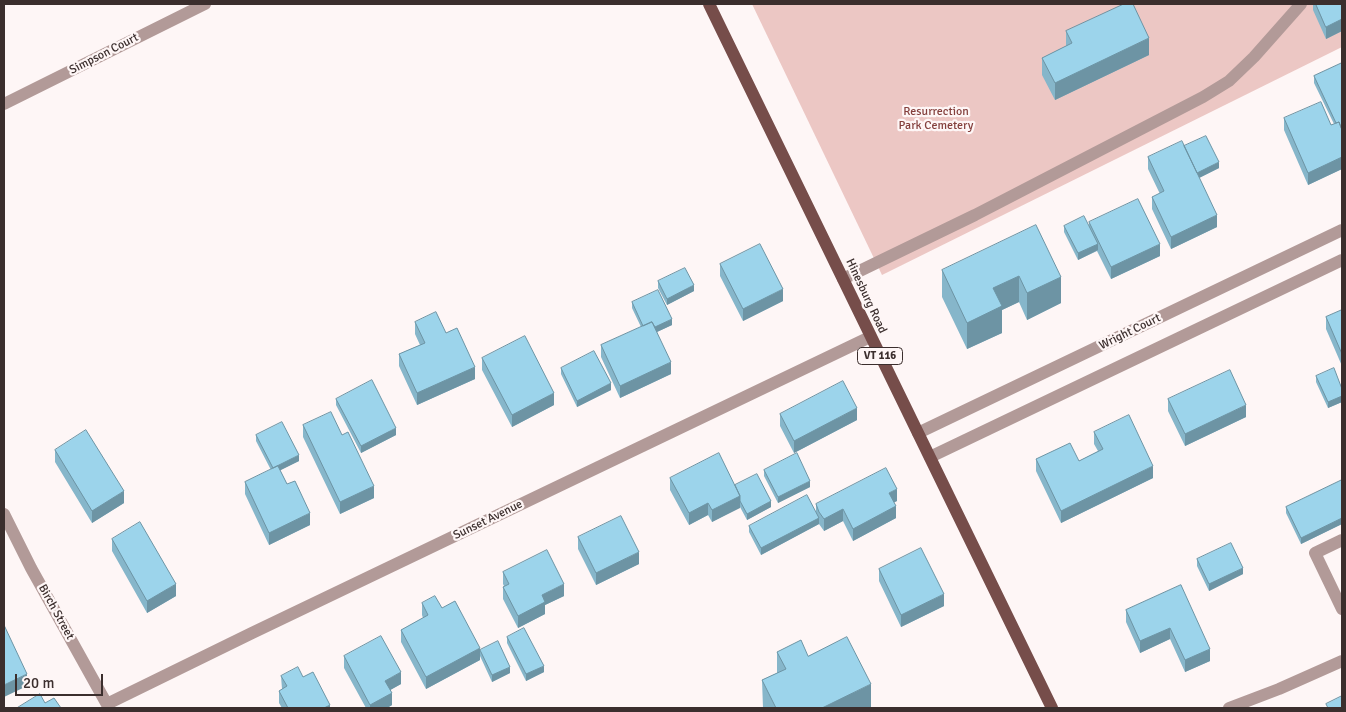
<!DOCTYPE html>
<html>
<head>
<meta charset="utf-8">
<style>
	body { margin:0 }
	#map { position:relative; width:1346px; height:712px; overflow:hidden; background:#fef6f6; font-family:Signika,sans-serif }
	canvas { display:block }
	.frame { position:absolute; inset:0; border:5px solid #3b2e2d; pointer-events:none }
	.scale { position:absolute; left:15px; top:674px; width:88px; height:22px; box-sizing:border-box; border:2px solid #3b2e2d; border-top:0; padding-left:6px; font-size:15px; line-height:18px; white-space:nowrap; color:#3b2e2d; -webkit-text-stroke:4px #fef6f6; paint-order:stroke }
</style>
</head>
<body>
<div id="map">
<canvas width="1346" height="712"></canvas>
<div class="frame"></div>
<div class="scale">20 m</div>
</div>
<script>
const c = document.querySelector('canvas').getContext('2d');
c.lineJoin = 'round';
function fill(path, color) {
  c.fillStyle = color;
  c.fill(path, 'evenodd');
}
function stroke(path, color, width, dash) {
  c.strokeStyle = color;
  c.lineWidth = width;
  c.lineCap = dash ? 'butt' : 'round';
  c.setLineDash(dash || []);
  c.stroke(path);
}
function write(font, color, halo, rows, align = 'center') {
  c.font = font + ' Signika,sans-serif';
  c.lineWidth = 4.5;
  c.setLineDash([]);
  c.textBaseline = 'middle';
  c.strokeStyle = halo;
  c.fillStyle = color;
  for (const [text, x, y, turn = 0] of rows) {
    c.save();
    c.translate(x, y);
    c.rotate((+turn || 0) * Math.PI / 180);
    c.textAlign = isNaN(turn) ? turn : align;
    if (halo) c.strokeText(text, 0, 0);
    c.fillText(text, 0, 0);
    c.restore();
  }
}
fill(new Path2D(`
	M752,4H1342V47L882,275Z`), '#ecc7c4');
stroke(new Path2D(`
	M843,279L975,215L1203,97L1229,81L1254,57L1301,4
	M1342,540L1315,553L1342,609
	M1229,708L1279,689L1342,661`), '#b29a98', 12);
stroke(new Path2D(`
	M4,104L205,4
	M918,433L1342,230
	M930,457L1342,260
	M4,514L31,568L109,708
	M107,704L252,633L870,337`), '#b29a98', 12);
stroke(new Path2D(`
	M709,4L1052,708`), '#764d4a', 12);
fill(new Path2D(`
	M1313,4H1342V31L1326,39L1313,10Z
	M1066,31L1149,55L1055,100L1042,75V58L1066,46Z
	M1342,63V169L1308,185L1284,130V118L1331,125L1334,124L1314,83V76Z
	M1184,146L1219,168L1199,178L1217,227L1171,249L1152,209V197L1160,194L1148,169V157Z
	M1089,222L1160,256L1111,279L1097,251L1078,260L1064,232V226L1089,227Z
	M720,264L783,301L743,321L720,276Z
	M942,270L1061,277V303L1027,320L1019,302L1002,310V333L967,349L942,297Z
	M658,281L694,291L667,305L658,288Z
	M632,302L672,325L657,332L671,374L620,398L601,357V345L641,327L632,308Z
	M1342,310V366L1326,329V317Z
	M415,322L446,333L475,379L417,405L399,366V354L420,345L415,334Z
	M482,358L554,405L512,427L482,370Z
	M561,368L611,390L577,407L561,374Z
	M1316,376L1342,389V402L1328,408L1316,382Z
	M336,399L396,435L361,453L336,405Z
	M1168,399L1246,417L1185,446L1168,411Z
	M780,414L857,420L794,453L780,426Z
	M303,425L342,435L374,498L340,514L303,437Z
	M1094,432L1153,478L1061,523L1036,471V459L1079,461L1098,451L1094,444Z
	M256,435L299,461L280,470L287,484L310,525L269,545L245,494V482L271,470L256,441Z
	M55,450L124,503L92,523L55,462Z
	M764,470L810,487L778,503L764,476Z
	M670,478L735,485L771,507L747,520L740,507L712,522L708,515L689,525L670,490Z
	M1342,480V524L1301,544L1286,513V507Z
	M897,501L894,502L896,518L853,541L843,521L824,531L819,524L761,555L749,532V526L816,513V504Z
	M578,537L639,564L596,585L578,549Z
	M112,539L176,596L147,613L112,551Z
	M1197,559L1243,574L1209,591L1197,566Z
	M879,569L944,606L901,627L879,581Z
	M503,572L564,596L545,605V614L518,628L503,599V587L504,586L503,584Z
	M1181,585L1210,661L1185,672L1170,639L1140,653L1126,622V610Z
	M422,603L442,608L480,660L426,689L401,642V630L423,618L422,615Z
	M507,637L544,672L526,681L507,643Z
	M480,650L510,673L492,682L480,656Z
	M777,652L808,656L871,708H763L762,680L777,673Z
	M344,656L401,684L390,690L392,705L387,708H366L344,668Z
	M281,676L303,677L330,708H282L279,703V691L282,689Z`), '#86b6ca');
fill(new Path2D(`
	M1342,19V31L1326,39V27Z
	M1149,38V55L1055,100V83Z
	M1342,157V169L1308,185V173Z
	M1219,162V168L1195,180V174Z
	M1217,215V227L1171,249V237Z
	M1098,244V250L1078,260V253Z
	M1160,244V256L1111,279V267Z
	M1019,276V302L1002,310V333L967,349V323L993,288Z
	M1061,277V303L1027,320V293Z
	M694,285V291L667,305V299Z
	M783,289V301L743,321V309Z
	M672,319V325L646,337V331Z
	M671,362V374L620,398V386Z
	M475,367V379L417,405V393Z
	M611,383V390L577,407V401Z
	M554,393V405L512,427V415Z
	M1342,396V402L1328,408V402Z
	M1246,405V417L1185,446V434Z
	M857,408V420L794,453V441Z
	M396,428V435L361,453V446Z
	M299,455V461L273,474V468Z
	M1153,466V478L1061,523V511Z
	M810,481V487L778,503V497Z
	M374,486V498L340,514V502Z
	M897,489V501L889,505V493Z
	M124,491V503L92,523V511Z
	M740,496V508L712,522V510Z
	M771,501V507L747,520V514Z
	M708,503V515L689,525V513Z
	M896,506V518L853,541V529Z
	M843,509V521L824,531V519Z
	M310,513V525L269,545V533Z
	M819,518V524L761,555V548Z
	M1342,518V524L1301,544V538Z
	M639,552V564L596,585V573Z
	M1243,568V574L1209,591V584Z
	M176,584V596L147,613V601Z
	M564,584V596L545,605V614L518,628V616L542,595Z
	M944,594V606L901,627V615Z
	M1170,628V639L1140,653V641Z
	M480,648V660L426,689V677Z
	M1210,649V661L1185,672V660Z
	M544,666V672L526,681V674Z
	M510,667V673L492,682V675Z
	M401,672V684L385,693V681Z
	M27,674V686L4,697V685Z
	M871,684V708H822Z
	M392,693V705L387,708H370V705Z
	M330,705V708H324Z`), '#6d94a4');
const building = new Path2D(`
	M1124,4H1133L1149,38L1055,83L1042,58L1072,43L1066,31Z
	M1316,4H1342V19L1326,27Z
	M1342,63V130L1339,122L1336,123L1314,76Z
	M1321,102L1331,125L1339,122L1342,130V157L1308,173L1284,118Z
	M1206,136L1219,162L1197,173L1184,146Z
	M1182,141L1217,215L1171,237L1152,197L1164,191L1148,157Z
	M1138,199L1160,244L1111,267L1089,222Z
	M1084,216L1098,244L1078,253L1064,226Z
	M1036,225L1061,277L1027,293L1019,276L993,288L1002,306L967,323L942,270Z
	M760,244L783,289L743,309L720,264Z
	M685,268L694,285L667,299L658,281Z
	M658,290L672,319L655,327L652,322L643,326L632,302Z
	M1342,310V354L1326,317Z
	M436,312L446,333L457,328L475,367L417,393L399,354L425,343L415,322Z
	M652,322L671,362L620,386L601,345Z
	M525,336L554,393L512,415L482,358Z
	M594,351L611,383L577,401L561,368Z
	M1334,368L1342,389V396L1328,402L1316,376Z
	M1230,370L1246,405L1185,434L1168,399Z
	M372,380L396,428L361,446L336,399Z
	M843,381L857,408L794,441L780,414Z
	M331,412L342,435L348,432L374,486L340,502L303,425Z
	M1129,415L1153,466L1061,511L1036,459L1070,443L1079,461L1103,449L1094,432Z
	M282,422L299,455L273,468L256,435Z
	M86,430L124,491L92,511L55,450Z
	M719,453L740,496L712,510L708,503L689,513L670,478Z
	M797,453L810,481L778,497L764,470Z
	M278,466L287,484L295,481L310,513L269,533L245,482Z
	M886,468L897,489L889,493L896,506L853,529L843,509L824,519L819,512L816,504Z
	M757,474L771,501L747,514L740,501V496L735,485Z
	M1342,480V518L1301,538L1286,507Z
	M807,495L819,518L761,548L749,526Z
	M621,516L639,552L596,573L578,537Z
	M140,522L176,584L147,601L112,539Z
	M1231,543L1243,568L1209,584L1197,559Z
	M921,548L944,594L901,615L879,569Z
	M547,550L564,584L542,595L545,602L518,616L503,587L509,584L503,572Z
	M1181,585L1210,649L1185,660L1170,628L1140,641L1126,610Z
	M435,596L442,608L455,601L480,648L426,677L401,630L428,615L422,603Z
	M4,625L27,674L4,685Z
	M524,628L544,666L526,674L507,637Z
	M381,636L401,672L385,681L392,693L370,705L344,656Z
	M847,637L871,684L822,708H776L762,680L786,669L777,652L801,640L808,656Z
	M498,641L510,667L492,675L480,650Z
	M298,667L303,677L313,672L330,705L324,708H288L279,691L287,686L281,676Z
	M40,694L45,703L54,698L61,708H17Z
	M1342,696V708H1328L1326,704Z`);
fill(building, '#9cd4eb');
stroke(building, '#6d94a4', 1);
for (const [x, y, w] of [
	[880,356,45]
]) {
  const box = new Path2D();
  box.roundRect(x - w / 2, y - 8.5, w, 17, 4);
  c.fillStyle = '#fef6f6';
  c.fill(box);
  stroke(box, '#3b2e2d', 1);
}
write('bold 11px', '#3b2e2d', null, [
	["VT 116",880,356]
]);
write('12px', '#3b2e2d', '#fef6f6', [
	["Simpson Court",104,54,-27],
	["Hinesburg Road",866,296,65],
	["Wright Court",1130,332,-26],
	["Sunset Avenue",488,520,-26],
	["Birch Street",56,612,61]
]);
write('12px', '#843f3c', '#fef6f6', [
	["Resurrection",936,112],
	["Park Cemetery",936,126]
]);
</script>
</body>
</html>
